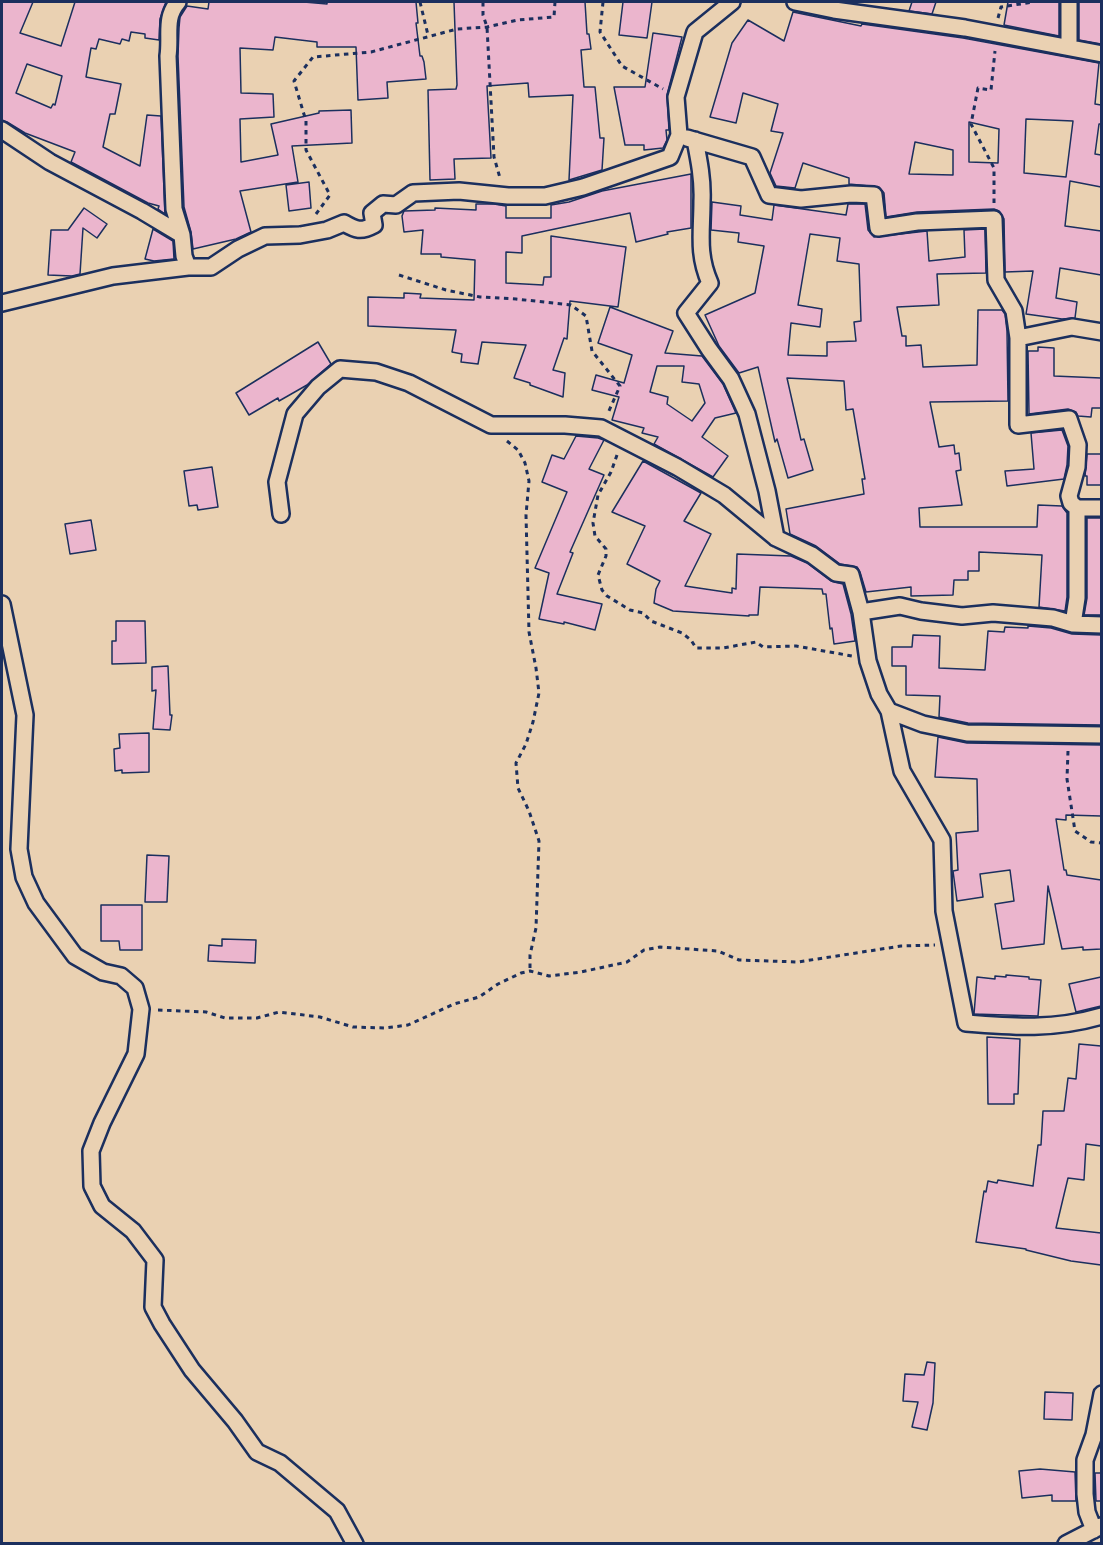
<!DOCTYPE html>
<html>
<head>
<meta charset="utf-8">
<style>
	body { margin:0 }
	#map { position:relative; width:1103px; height:1545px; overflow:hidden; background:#ead1b2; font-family:Mali,sans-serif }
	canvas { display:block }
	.frame { position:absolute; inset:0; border:3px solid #1b2f5e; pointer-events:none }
</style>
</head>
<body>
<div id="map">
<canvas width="1103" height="1545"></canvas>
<div class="frame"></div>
</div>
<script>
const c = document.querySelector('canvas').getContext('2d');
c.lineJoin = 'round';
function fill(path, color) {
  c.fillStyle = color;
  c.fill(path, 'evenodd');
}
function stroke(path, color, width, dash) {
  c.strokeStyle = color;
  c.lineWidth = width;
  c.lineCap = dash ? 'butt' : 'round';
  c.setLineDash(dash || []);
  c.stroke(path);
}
const building = new Path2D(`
	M2,2H33L20,33L61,46L75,2H166L160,19L159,40L145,38V34L131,32L129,41L122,39L120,44L99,39L96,49L91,48L86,77L121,84L115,114H110L103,147L140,166L147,115L161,116L165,214L158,209L159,206L148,203L71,162L75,152L25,133L7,122L2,120ZM27,64L62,76L55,105L53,104L51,108L16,93Z
	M209,2H304L327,4V2H416L418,23H416L420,56H422L424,62L426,79L387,82L388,98L358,100L356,47H317V42L275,37L273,50L240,48L241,93L273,94L274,117L240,119L241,162L278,155L271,124L319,113V111L351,110L352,143L292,146L298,182L240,191L251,232L236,239L193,249L191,232L184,207L178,56L179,28L180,17L187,6L208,9Z
	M454,2H585L587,34H589L591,49L581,50L584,87H595L600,138H604L602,170L569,180L573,95L529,97L528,83L487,86L491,158L454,159L455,179L430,180L428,90L456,89L457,85Z
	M623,2H652L647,38L619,35Z
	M912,2H936L932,14L909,11Z
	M1008,2H1059V36L1004,25Z
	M1079,2H1101V44L1079,40Z
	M793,12L861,26L862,24L963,38L1099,63L1095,104L1101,105V124H1099L1095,154L1101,155V187L1070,181L1065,226L1101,231V275L1060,268L1056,298L1077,302L1075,318L1062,319L1026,314L1033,271L1005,272L1004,219L999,211L994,209L917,212L886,217L884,193L879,187L849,184V178L803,163L795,188L776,186L770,173L783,133L771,131L778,104L743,93L736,123L710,117L732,43L748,20L784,41ZM1026,119L1073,121L1066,177L1024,173ZM969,122L999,129L998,163L969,162ZM915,142L953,150V175L909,174Z
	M653,33L682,37L667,95L669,130H666L667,140L663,148L644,150V145H625L614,87H645Z
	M691,174V228L667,232L668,234L636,242L630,213L522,236V253L506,252V283L543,285L544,277H551V236L626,247L618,307L570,301L567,339L564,338L553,370L565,373L563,397L530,385V383L514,378L526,345L482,342L478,364L461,362L462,354L452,352L456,330L368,326V297L404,298V293L421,294L420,298L474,300L475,260L441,257V254H421L423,230L404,232L402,216L404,211L435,210V208L476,210V204H494L506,206V218H551V205L569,202L602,191Z
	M309,182L311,208L289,211L286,185Z
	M712,202L741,206L740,215L772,220L774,205L846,215L848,204H865L868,230L874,237L927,231L929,261L965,257L964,230L985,229L986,273L937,274L939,305L897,307L902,336H906V346L921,345L923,367L977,365L978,310H1002L1005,314L1007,331L1008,401L930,402L939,447L954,445L955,454L959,453L961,470L956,471L962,505L919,508L920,527H1037L1038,505L1062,506L1067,513V597L1065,611L1039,607L1042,555L979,552V571H968V580H954L953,595L911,596V587L866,592L860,572L857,567L840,564L816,546L790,534L786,509L864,494L862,479H865L853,409L846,410L844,381L787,378L801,440L804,439L813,470L788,478L777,439L775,442L758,367L739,373L719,346L705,315L755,293L764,246L738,242L739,233L711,230ZM810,234L840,238L837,261L859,264L861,321L854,322L856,341L827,342V356L788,355L791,323L820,327L822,309L798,305Z
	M84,208L107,224L97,238L83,228L80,274L72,276L48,275L51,230H68Z
	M153,229L173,241L174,259L154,261L145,259Z
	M610,307L673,331L665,353L702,356L723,384L736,413L715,418L702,437L728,456L713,477L654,444L658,437L642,433L644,428L612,420L619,397L592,390L596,375L624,383L632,355L598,343ZM657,366H684L682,382L699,384L705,403L692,421L667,404L668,397L650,392Z
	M318,342L331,364L307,385L279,401L278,398L249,415L236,393Z
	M1038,347L1054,348V376L1101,378V408H1092L1091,417L1078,416L1076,412L1068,409L1029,414L1028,351H1038Z
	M1062,430L1068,446L1067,465L1064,479L1007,486L1005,471L1034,469L1031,433Z
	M576,436L598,438L604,440L589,469L604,475L570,552L573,553L557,594L602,604L595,630L564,622V624L539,619L549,573L535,568L567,492L542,482L552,455L564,459Z
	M1087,454H1101V485H1087V476H1085Z
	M643,461L701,493L684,521L711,534L685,586L732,593V588L736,589L737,554L791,556L807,563L831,581L843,584L851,614L855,641L834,644L832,628L830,629L826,594H823L822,589L760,587L758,615H749V616L673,611L654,603L656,589L660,581L627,564L645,526L612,512Z
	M212,467L218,507L198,510L197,505L189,506L184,471Z
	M1087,518H1101V615H1084L1087,598Z
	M91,520L96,550L70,554L65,524Z
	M116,621H145L146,663L112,664V641H116Z
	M1028,626L1051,628L1072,634L1101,635V725L968,723L939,717L940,696L906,695V666H892V647H912L913,635L940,636L939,668L985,670L988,631L1004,632L1005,627L1028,628Z
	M168,666L170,715H172L170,730L153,729L156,690L152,691V667Z
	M149,733V772L122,773V770L115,771L114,749L120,748L119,734Z
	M938,737L967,743L1101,745V816L1066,815V820L1056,819L1064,870H1066L1067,875L1101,880V949L1083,950V947L1062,949L1048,886L1044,944L1002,949L995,904L1014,901L1010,870L980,874L983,897L957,901L953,871L958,870L956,833L978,831L977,779L935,777Z
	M147,855L169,856L167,902H145Z
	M101,905H142V950H120L119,941H101Z
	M222,939L256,940L255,963L208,961L209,945L222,946Z
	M1006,975L1029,977V979L1041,980L1038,1016L974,1014L977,977L995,979V976L1006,977Z
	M1101,977V1006L1076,1012L1069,984Z
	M987,1037L1020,1039L1018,1094H1014V1104H988Z
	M1079,1044L1101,1046V1146L1086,1144L1084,1180L1068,1178L1056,1228L1101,1233V1265L1071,1261L1026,1250V1249L976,1242L984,1191L986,1192L988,1181L997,1183L998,1180L1033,1186L1038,1145H1041L1043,1111H1064L1068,1078L1076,1079Z
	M927,1362L935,1363L933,1403L927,1430L912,1427L918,1402L903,1401L905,1374L924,1375Z
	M1045,1392L1073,1393L1072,1420L1044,1419Z
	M1040,1469L1075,1472L1076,1501H1052V1495L1022,1498L1019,1471Z
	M1095,1473H1101V1501H1096Z`);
fill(building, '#ebb5cd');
stroke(building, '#1b2f5e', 1.5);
const minor = new Path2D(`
	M178,2C164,18 171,35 168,56L174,209L182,235
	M795,2L834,10L965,28L1102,54
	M1069,2V47
	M2,130L50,162L142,211L182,235L184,256L188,267
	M687,138L752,157L769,195L801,199L851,194L874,195L878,228L917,222L994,219L996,280L1014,311L1018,338V425L1069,419L1078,445L1077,467L1069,496L1071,503L1077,508V598L1073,624
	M695,140C699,160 703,180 702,201C702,232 697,254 710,283L686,313L709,349L731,379L747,414L767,491L776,538L812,555L836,573L851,575L861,612L868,661L879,694L889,711L923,724L967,733L1102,735
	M2,303L113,276L188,267H211L238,249L265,236L300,235L327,230L344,223C356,230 361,232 374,225L372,213L383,204L396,205L413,193L459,191L508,196H545L583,187L670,157L679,135L676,97L695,32L732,2
	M1018,338L1072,327L1102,332
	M1077,508H1102
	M281,514L277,482L295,414L318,387L340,369L376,372L409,383L491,425H565L601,428L677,467L724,495L776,538
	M2,604L25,715L19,849L24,877L36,903L75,956L103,972L121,976L135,988L141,1009L136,1054L102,1123L91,1151L92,1186L102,1206L133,1231L155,1260L153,1307L162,1324L192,1370L235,1421L257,1452L280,1463L337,1511L355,1544
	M861,612L900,606L921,611L962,616L993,613L1053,618L1073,624L1102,625
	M889,711L902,771L942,840L944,911L966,1023C1015,1027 1054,1030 1102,1016
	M1094,1530L1087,1512L1085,1494V1460L1094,1435L1102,1394
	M1066,1544L1101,1526`);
stroke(minor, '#1b2f5e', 20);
stroke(new Path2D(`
	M420,2L428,35
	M483,2V15L487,27L494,157L500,178
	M603,2L600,32L622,66L663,89
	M998,18L1001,7L1033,2
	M994,203V168L971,124L978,88L991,90L995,51
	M316,214L330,195L306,150V121L294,81L313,57L371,52L457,29L487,27L518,20L554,17L555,2
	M399,275L446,290L480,297L516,299L571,305L586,316L592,351L620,386L608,413
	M507,441L518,450L525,463L529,481L526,515L529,632L536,668L539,693L533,722L526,744L516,763L518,788L529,811L539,841L536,928L530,955V971
	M617,455L611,472L598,495L593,523L595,536L606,549V556L598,575L602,590L607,596L630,610L643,613L651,621L682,633L691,640L696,648H723L756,642L763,647L796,646L852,656
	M1068,751L1067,779L1075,831L1091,842L1102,843
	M158,1010L206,1012L225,1018H257L279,1012L320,1017L353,1027L385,1028L408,1025L454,1004L479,997L498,984L521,973L530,971L549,976L581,972L627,962L644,950L660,947L718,951L739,960L798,962L901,946L935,945`), '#1b2f5e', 3, [4.5, 4.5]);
stroke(minor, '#ead1b2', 15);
</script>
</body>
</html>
